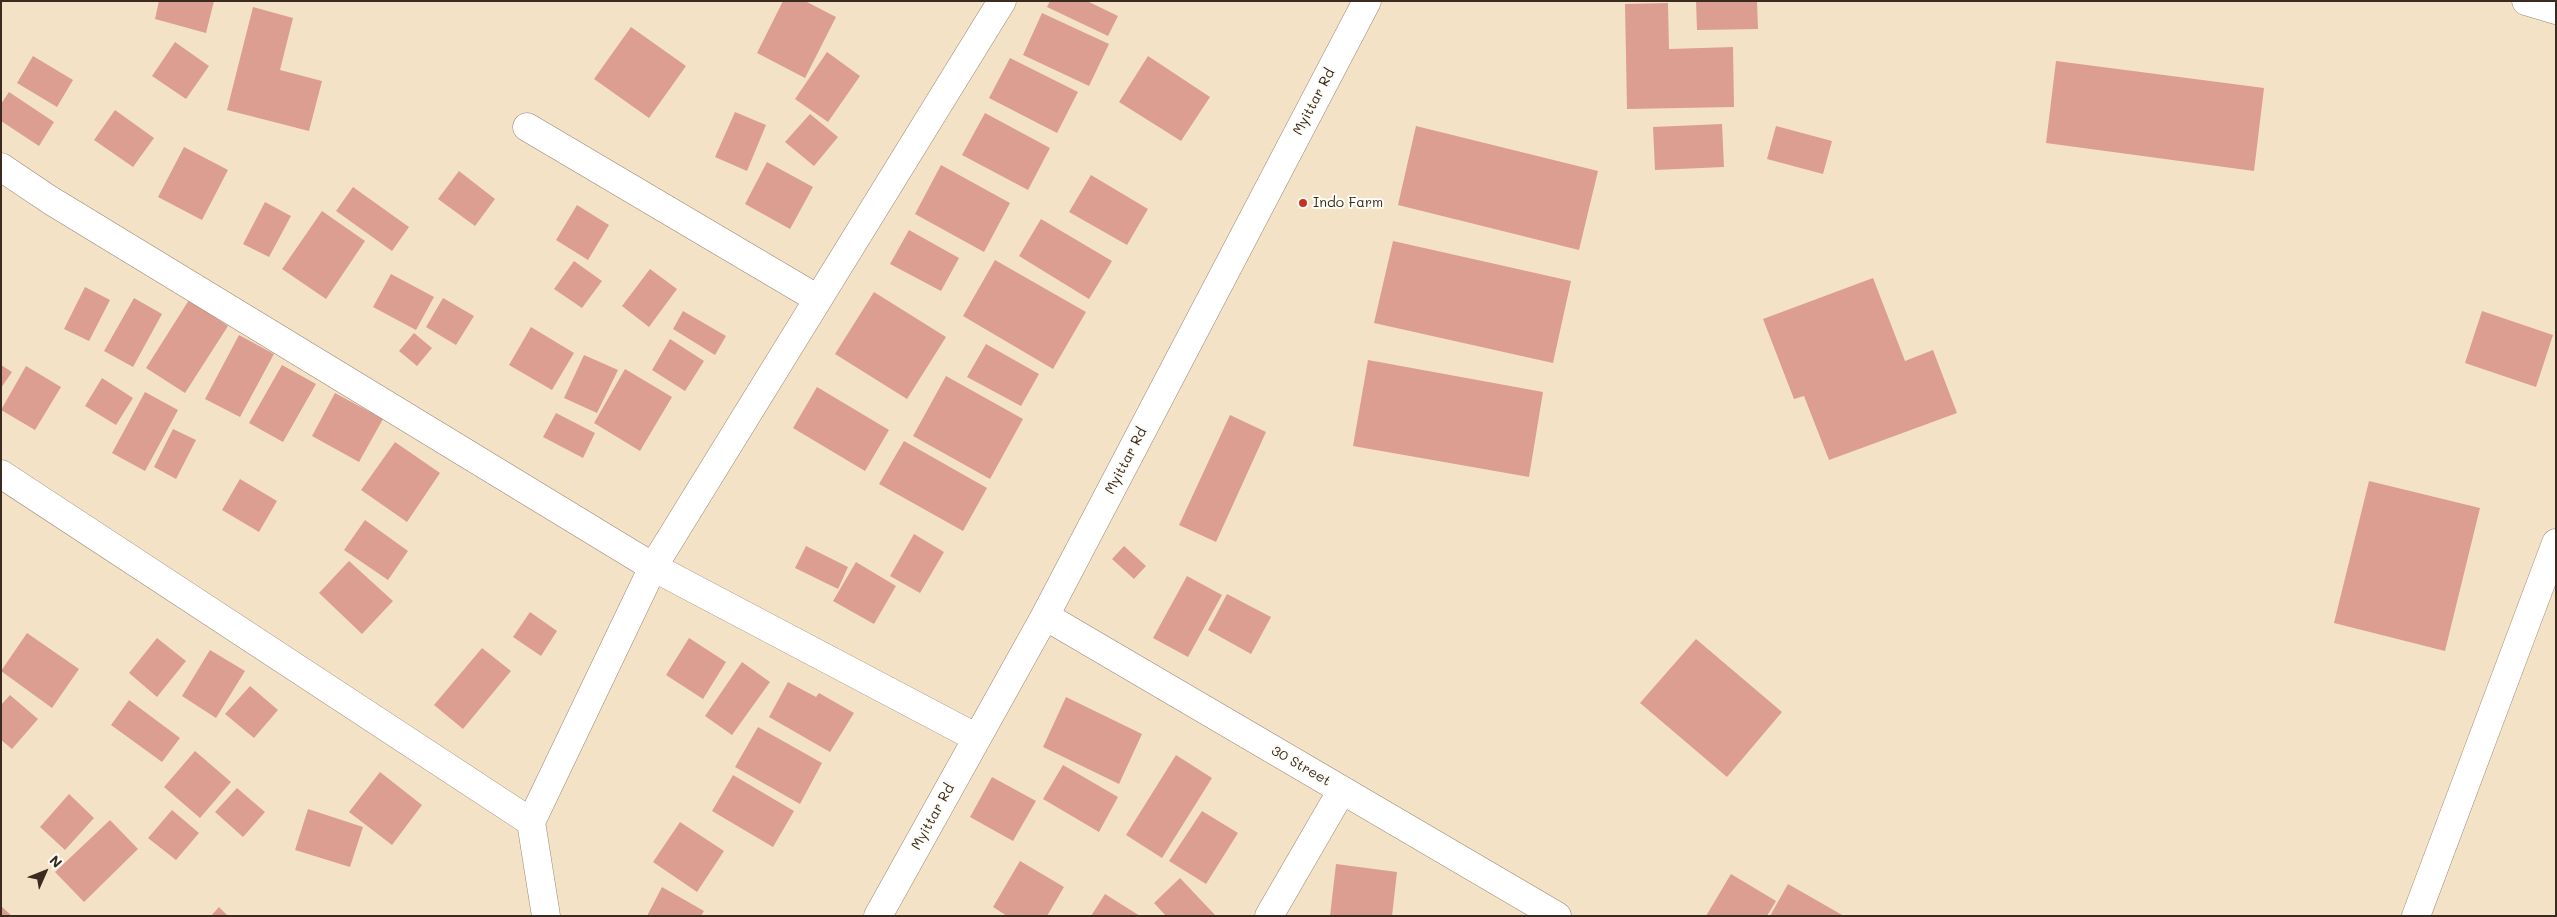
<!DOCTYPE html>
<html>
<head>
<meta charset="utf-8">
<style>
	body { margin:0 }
	#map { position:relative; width:2557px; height:917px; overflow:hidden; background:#f4e2c7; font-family:Mali,sans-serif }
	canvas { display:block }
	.frame { position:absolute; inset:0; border:2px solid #3b2a1e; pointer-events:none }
	.north { position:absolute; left:20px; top:847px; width:50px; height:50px; -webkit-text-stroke:4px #fdfcf7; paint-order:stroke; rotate:46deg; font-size:14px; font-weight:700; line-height:20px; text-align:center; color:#3b2a1e }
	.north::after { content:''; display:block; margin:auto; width:18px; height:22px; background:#3b2a1e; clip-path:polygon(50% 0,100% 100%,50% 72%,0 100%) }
</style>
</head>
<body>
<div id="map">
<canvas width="2557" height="917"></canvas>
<div class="frame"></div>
<div class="north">N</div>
</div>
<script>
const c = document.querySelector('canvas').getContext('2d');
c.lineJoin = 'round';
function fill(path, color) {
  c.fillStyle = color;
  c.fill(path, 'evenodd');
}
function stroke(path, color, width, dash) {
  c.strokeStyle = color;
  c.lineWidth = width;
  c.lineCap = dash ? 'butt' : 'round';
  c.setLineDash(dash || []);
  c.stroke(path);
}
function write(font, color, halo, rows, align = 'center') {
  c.font = font + ' Mali,sans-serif';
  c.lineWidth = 4;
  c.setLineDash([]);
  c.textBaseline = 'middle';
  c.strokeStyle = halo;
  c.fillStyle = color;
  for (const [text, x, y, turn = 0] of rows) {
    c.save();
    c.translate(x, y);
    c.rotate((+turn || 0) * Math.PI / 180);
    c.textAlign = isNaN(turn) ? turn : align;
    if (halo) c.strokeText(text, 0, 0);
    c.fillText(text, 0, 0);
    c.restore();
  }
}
fill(new Path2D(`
	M159,1H214L206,33L155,19Z
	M783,1H805L836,17L805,78L757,53Z
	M1050,1H1087L1118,16L1108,36L1047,7Z
	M1696,1H1757L1758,29L1697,30Z
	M1668,3L1669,49L1733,47L1734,107L1627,109L1625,4Z
	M253,7L293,18L280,70L322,81L309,131L227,110Z
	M1042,13L1109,44L1089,86L1023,55Z
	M631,27L686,66L649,118L594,79Z
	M175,42L209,66L186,99L152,76Z
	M827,52L860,76L828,122L795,99Z
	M33,56L73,80L57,107L17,83Z
	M1148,56L1210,97L1181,141L1119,102Z
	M1010,58L1078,92L1057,133L989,98Z
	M2056,61L2264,88L2254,171L2046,143Z
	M9,92L54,122L39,146L1,121V104Z
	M115,110L154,138L133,167L94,140Z
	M735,112L766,125L747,171L715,157Z
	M985,113L1050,148L1028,190L962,155Z
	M810,114L838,137L814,166L785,142Z
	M1722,124L1724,167L1655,170L1653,127Z
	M1416,126L1598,171L1579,250L1398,205Z
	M1776,126L1832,141L1823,174L1767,159Z
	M184,147L228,170L202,220L158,197Z
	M767,162L813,187L790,229L745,204Z
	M941,165L1010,203L984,252L915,214Z
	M459,171L495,199L475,226L438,199Z
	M1091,175L1148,209L1127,245L1069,212Z
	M353,187L409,227L392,251L336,211Z
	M265,202L291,216L269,257L243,244Z
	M577,205L609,225L588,260L556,240Z
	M322,211L365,241L326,299L282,269Z
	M1041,219L1112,261L1089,299L1019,256Z
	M909,230L959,258L941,291L890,264Z
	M1393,241L1571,281L1553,363L1374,323Z
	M995,260L1086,312L1053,369L963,316Z
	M574,261L602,281L582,308L554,289Z
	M650,269L677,289L649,327L622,306Z
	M391,274L434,297L416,330L373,307Z
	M1873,278L1905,361L1933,350L1957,413L1829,460L1804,396L1794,399L1763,319Z
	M85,287L110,300L89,341L64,329Z
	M874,292L946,337L907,399L835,354Z
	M134,298L162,314L133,367L104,351Z
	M443,298L474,316L456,345L426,327Z
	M189,300L228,326L185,393L146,368Z
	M683,311L726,336L715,355L673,329Z
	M2482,311L2553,335L2536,387L2465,363Z
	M531,327L574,353L552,390L509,365Z
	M414,333L432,348L417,366L399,351Z
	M239,335L274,354L240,417L205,399Z
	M670,339L704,361L685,391L652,370Z
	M986,344L1039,374L1021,406L967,377Z
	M584,355L618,370L597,413L564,398Z
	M1368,360L1543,392L1529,477L1353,446Z
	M1,365L12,372L1,388Z
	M282,365L316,384L283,442L249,423Z
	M26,366L61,387L35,430L1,410Z
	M625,369L672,397L640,451L594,423Z
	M946,376L1023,419L990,479L913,436Z
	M102,378L133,398L116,425L85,406Z
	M817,387L889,430L865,471L793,428Z
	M145,392L178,410L145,471L112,453Z
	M335,393L383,419L359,462L312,436Z
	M556,413L595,433L583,458L543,437Z
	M1230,415L1266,432L1216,542L1179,525Z
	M173,429L196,440L176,479L154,467Z
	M904,441L987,488L963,531L879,484Z
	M395,442L440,473L407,522L361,490Z
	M240,479L277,501L259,532L222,510Z
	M2369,481L2480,508L2445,651L2334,623Z
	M365,520L408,551L388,580L344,550Z
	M914,534L944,552L920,593L890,576Z
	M806,546L848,567L838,589L795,568Z
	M1124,546L1146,566L1134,579L1112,559Z
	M349,561L393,601L362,634L319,593Z
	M856,562L896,586L874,624L833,601Z
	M1187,576L1222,595L1188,657L1153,638Z
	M1227,594L1271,617L1251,654L1208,630Z
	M530,612L557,631L541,656L513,637Z
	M27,633L79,669L52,708L1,671Z
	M157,638L186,661L157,697L129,673Z
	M689,638L726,662L703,699L666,675Z
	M1696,639L1782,712L1727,777L1640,703Z
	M482,648L511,671L463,729L434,705Z
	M210,650L245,671L216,718L182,696Z
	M742,662L770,682L732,735L705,716Z
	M788,682L816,697L819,693L854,713L830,752L769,717Z
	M250,686L278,710L254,738L225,714Z
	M10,695L38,719L12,749L1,740V705Z
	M1066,697L1142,734L1119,784L1043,747Z
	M129,700L180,738L162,762L111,725Z
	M758,727L822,763L800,804L735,767Z
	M195,751L231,782L200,818L164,787Z
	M1176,755L1212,778L1162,858L1126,835Z
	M1063,765L1118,797L1099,832L1043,799Z
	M380,772L422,805L392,845L349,812Z
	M733,775L794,811L773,847L712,811Z
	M992,777L1036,801L1013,841L970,817Z
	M237,788L265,812L243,837L215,812Z
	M69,794L94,818L65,850L40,827Z
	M308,809L363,827L350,867L295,850Z
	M172,810L199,833L176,860L148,838Z
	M1202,811L1238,833L1206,884L1169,861Z
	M110,820L138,849L84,902L55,872Z
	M680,822L724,851L697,892L653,862Z
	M1020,861L1064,887L1047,916H1007L993,907Z
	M1336,864L1397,872L1392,916H1330Z
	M1731,874L1776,901L1767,916H1706Z
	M1180,878L1215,915L1213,916H1166L1154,903Z
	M1788,884L1844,916H1770Z
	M662,887L704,911L701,916H647Z
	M1105,894L1140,916H1091Z
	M1,906L12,916H1Z
	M219,907L228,916H211Z`), '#dc9e91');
const street = new Path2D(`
	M527,127L818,299
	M1,167L50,200L653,567L977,738
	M1,474L531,822
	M1045,616L1557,916
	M546,916L531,822L653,567L1002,1
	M878,916L1045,616L1367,1
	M1269,916L1342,790
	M2416,916L2556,543`);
const highway = new Path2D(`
	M2526,1L2556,10`);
stroke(street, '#988672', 29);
stroke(highway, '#988672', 29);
stroke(street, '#fff', 28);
stroke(highway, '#fff', 28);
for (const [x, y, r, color] of [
	[1303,203,5,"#c8321e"]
]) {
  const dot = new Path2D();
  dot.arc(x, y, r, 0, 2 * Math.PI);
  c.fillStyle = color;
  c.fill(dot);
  stroke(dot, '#fdfcf7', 2);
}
write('14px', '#3b2a1e', '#fdfcf7', [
	["Myittar Rd",1314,102,-62],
	["Myittar Rd",1126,461,-62],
	["30 Street",1301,766,30],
	["Myittar Rd",933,817,-61]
]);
write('14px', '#3b2a1e', '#fdfcf7', [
	["Indo Farm",1313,203]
], 'left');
</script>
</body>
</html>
